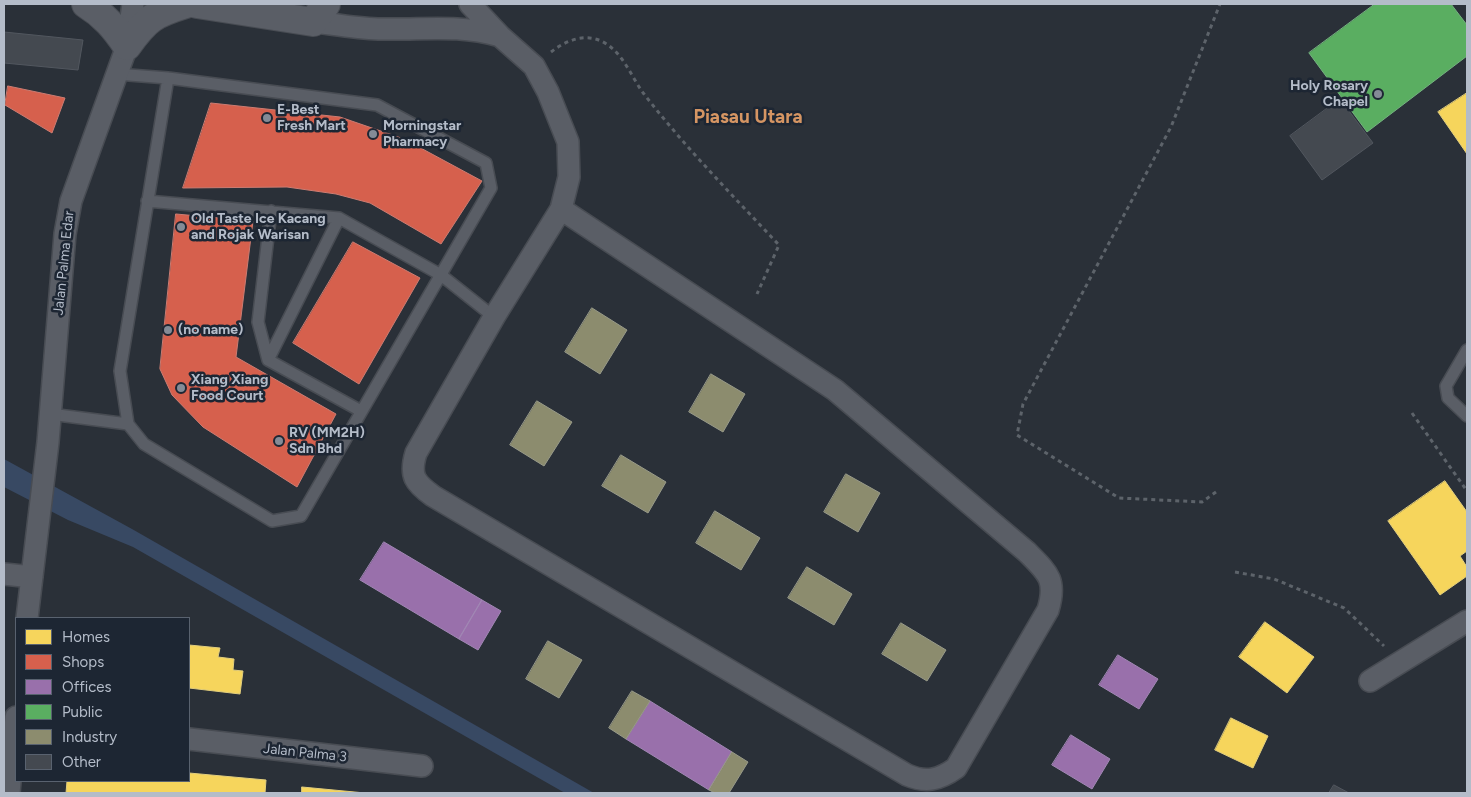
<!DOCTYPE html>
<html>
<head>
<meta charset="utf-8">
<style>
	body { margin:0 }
	#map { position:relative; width:1471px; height:797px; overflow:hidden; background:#2a3038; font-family:Figtree,sans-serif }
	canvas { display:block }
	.frame { position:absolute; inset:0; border:5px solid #b4bcc9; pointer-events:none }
	.legend { position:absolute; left:15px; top:617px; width:175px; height:165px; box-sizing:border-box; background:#1d2633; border:1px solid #59626f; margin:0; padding:6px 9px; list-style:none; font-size:15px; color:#b4bcc9 }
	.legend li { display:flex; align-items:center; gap:10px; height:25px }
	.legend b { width:25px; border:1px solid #59626f }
</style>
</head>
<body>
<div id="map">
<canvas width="1471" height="797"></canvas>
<div class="frame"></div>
<ul class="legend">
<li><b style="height:14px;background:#f6d55c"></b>Homes</li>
<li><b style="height:14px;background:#d6604d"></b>Shops</li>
<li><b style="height:14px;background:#9970ab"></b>Offices</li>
<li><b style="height:14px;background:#5aae61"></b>Public</li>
<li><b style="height:14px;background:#8c8c6e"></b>Industry</li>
<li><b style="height:14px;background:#444950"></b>Other</li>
</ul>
</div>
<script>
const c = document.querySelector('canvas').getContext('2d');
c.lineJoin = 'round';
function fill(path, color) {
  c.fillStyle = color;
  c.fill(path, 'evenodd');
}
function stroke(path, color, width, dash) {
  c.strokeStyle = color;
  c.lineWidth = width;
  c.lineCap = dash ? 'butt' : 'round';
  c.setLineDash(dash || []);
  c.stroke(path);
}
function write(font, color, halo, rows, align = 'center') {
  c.font = font + ' Figtree,sans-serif';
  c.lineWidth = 5;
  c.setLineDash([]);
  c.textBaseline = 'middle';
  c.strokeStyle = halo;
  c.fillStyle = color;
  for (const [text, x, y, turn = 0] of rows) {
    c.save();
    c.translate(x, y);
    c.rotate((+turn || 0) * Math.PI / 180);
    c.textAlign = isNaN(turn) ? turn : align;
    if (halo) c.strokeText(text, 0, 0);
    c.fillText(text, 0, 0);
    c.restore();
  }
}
fill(new Path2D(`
	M4,459L132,529L594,793H565L133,547L68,520L4,487Z`), '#384963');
const homes = new Path2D(`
	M1467,93V154L1438,112Z
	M1445,481L1467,512V551L1460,556L1467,567V576L1440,595L1388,521Z
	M1265,622L1314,657L1287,693L1239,657Z
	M189,645L220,648L218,657L234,659L233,670L243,671L240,694L189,688Z
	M1231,718L1268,736L1253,768L1215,750Z
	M189,773L266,780L265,793H66L67,781H189Z
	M302,787L365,793H302Z`);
fill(homes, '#f6d55c');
stroke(homes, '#e2ce7d', 1);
const shops = new Path2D(`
	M8,86L65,98L52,133L5,105Z
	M211,103L340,117L404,139L482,181L441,244L370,203L336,194L287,187L183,188Z
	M176,214L253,221L236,357L336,414L297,487L203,427L172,395L160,369Z
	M353,242L420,278L359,384L293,343Z`);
fill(shops, '#d6604d');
stroke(shops, '#cc7c72', 1);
const offices = new Path2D(`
	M384,542L482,600L459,639L360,580Z
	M482,600L501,611L478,650L459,639Z
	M1118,655L1158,679L1139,709L1099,685Z
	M650,701L732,752L709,790L626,739Z
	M1071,735L1110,759L1092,789L1052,765Z`);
fill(offices, '#9970ab');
stroke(offices, '#a187b4', 1);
const public = new Path2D(`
	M1375,4H1451L1467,25V56L1367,132L1309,53Z`);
fill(public, '#5aae61');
stroke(public, '#75b280', 1);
const industry = new Path2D(`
	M592,308L627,330L600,374L565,352Z
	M711,374L745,394L723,432L689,412Z
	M537,401L572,422L544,466L510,445Z
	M621,455L666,482L648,513L602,486Z
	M846,474L880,493L858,532L824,512Z
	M715,511L760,538L741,570L696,543Z
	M807,567L852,594L834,625L788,598Z
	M901,623L946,650L927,681L882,654Z
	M548,641L582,660L559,698L526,679Z
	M632,691L650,701L626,739L609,728Z
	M732,752L748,762L729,793H715L709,790Z`);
fill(industry, '#8c8c6e');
stroke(industry, '#989a89', 1);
const building = new Path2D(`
	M4,32L83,40L78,70L4,63Z
	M1340,99L1373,143L1322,180L1290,136Z
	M1334,785L1349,793H1329Z`);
fill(building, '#444950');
stroke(building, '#52575f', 1);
const service = new Path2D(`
	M116,74L168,78L377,105L486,163L491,188L301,516L272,521L144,444L128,424L120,371L168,78
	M147,201L339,218L441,275L494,317
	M271,211L258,322L268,360L361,411
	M1467,350L1446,386L1448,398L1467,416
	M268,360L339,218
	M50,414L128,424`);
const minor = new Path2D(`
	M470,4L500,36L534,66L548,92L568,142L569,177L561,209L494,317L416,453C409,476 415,483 433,496L907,775C926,783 939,780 956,768L1048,610C1057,580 1048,573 1027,552L835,390L561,209
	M313,22C336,24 359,29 382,29C425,30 457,24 500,36
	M4,574L32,577
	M27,618L48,442L65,234L71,201L127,46L133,4
	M1370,681L1467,621
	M189,739L422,766
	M9,793L16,717`);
const tertiary = new Path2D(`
	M86,4C104,15 115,28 127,46C147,18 154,14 186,4
	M197,4L313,22L326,4`);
stroke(service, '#484c53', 14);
stroke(minor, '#484c53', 24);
stroke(tertiary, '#484c53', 30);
stroke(new Path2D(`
	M551,52C565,41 584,33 601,41C623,51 631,77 644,94C685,147 733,196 779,245L757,294
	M1412,413L1467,491
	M1216,492L1202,502L1119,498L1017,435L1023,404L1171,127L1220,4
	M1235,572L1274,579L1344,608L1384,646`), '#5d636a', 3, [4, 4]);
stroke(service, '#5a5e66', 11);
stroke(minor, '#5a5e66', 21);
stroke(tertiary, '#5a5e66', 28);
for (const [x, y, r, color] of [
	[1378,94,5,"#848b96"],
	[267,118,5,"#848b96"],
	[373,134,5,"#848b96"],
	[181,227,5,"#848b96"],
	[168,330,5,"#848b96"],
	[181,388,5,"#848b96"],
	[279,441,5,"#848b96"]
]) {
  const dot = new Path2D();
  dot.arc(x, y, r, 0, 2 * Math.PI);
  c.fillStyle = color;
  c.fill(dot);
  stroke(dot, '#1d2633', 2);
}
write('bold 14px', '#b4bcc9', '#1d2633', [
	["Holy Rosary",1368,86,"right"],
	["Chapel",1368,102,"right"],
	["E-Best",277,110],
	["Fresh Mart",277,126],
	["Morningstar",383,126],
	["Pharmacy",383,142],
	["Old Taste Ice Kacang",191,219],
	["and Rojak Warisan",191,235],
	["(no name)",178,330],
	["Xiang Xiang",191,380],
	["Food Court",191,396],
	["RV (MM2H)",289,433],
	["Sdn Bhd",289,449]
], 'left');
write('14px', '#b4bcc9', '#1d2633', [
	["Jalan Palma Edar",64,263,-84],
	["Jalan Palma 3",305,753,6]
]);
write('bold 19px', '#d59563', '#1d2633', [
	["Piasau Utara",748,117]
]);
</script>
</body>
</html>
